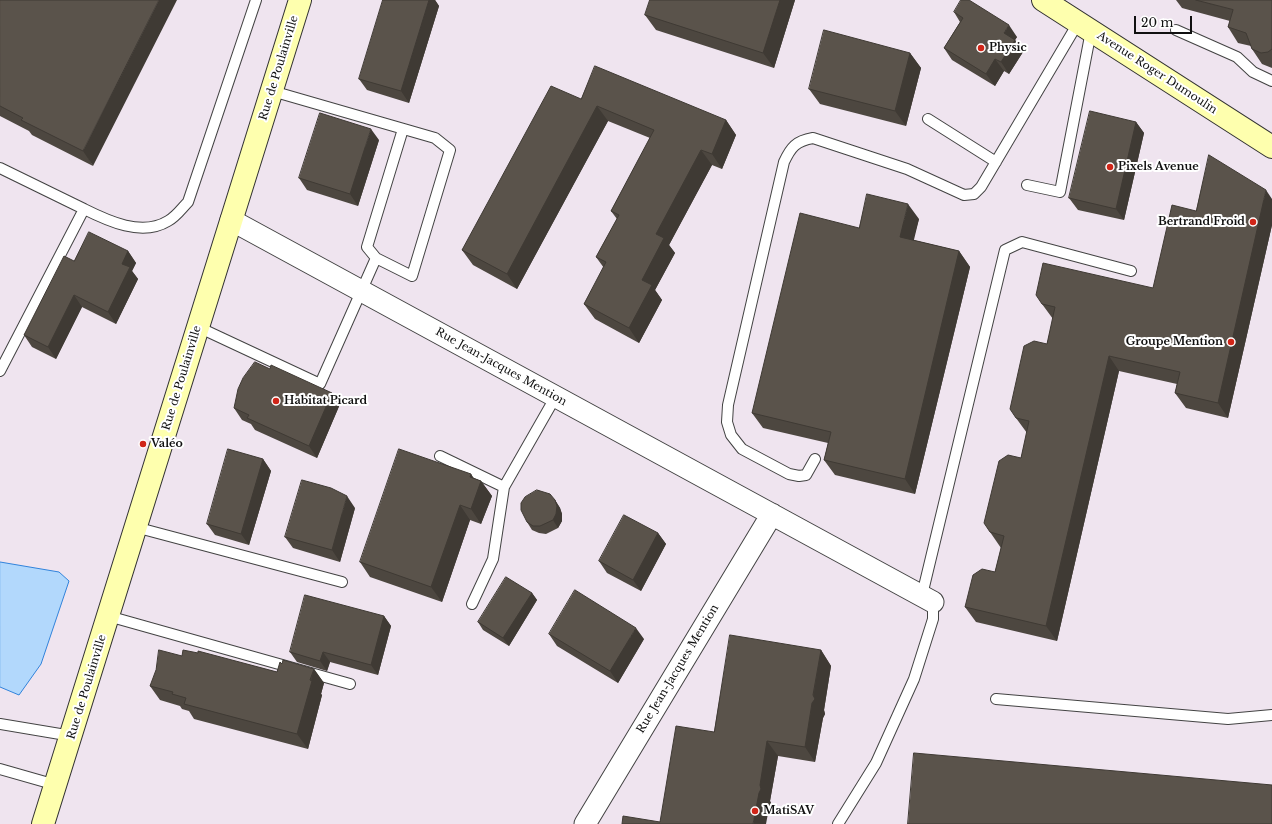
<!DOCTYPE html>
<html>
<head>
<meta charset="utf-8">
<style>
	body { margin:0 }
	#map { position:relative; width:1272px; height:824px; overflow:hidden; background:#fffef3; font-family:"Libre Baskerville",serif }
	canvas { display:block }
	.scale { position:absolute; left:1134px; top:16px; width:58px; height:18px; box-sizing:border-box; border:2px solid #101010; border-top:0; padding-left:5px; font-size:12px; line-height:14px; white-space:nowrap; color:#101010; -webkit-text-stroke:3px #fff; paint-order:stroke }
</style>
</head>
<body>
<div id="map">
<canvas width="1272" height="824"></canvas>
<div class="scale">20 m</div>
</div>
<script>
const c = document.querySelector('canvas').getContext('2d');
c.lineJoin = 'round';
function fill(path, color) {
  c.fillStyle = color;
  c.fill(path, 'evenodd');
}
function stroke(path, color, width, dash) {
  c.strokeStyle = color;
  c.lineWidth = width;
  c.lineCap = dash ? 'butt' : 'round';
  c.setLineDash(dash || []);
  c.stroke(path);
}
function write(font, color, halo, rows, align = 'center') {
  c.font = font + ' "Libre Baskerville",serif';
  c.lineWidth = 4;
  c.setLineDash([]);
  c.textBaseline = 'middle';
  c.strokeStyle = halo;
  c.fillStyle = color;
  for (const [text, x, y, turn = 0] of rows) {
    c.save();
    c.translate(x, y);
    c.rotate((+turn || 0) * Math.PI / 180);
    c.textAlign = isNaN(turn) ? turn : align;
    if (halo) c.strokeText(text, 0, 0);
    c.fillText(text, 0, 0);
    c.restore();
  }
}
fill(new Path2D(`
	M0,0H1272V824H0Z`), '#efe4ef');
const water = new Path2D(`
	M0,562L59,572L69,581L41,664L19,695L0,687Z`);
fill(water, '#b2d8fc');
stroke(water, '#3183db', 1);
const lane = new Path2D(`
	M1176,30L1237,57L1253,72L1272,81
	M272,91L435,138L450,150L412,276L376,258L367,247L403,129
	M928,119L996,162
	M0,168L84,209
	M1027,185L1060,192L1091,31
	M198,327L320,384L376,258
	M0,371L84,209C108,221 142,237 168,221C176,217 182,208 188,202L256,0
	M440,456L504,487
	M815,459L806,475L799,476L789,474L742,449L731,435L727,422L728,405L784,162C791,147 796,141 813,138L907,169L964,195L974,194L981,187L1078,23
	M135,527L342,582
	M922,595L1005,250L1022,242L1131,271
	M472,604L493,559L504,487L556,396
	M108,616L350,684
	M996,699L1228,719L1272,715
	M0,724L72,736
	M0,769L56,785
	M838,824L876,763L914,679L933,619V602`);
const street = new Path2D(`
	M231,220L933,602
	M585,824L772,514`);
const secondary = new Path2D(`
	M1043,0L1272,147
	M43,824L300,0`);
stroke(lane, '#434343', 12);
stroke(street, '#434343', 23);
stroke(secondary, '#323232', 24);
stroke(lane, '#fff', 10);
stroke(street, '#fff', 21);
stroke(secondary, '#feffae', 22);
fill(new Path2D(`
	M0,0L93,166L32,135L29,131L0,116Z
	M383,0H435L439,6L409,103L367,90L359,79Z
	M650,0H795L774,68L656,30L645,15Z
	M1176,0H1272V68L1262,64L1252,49L1251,46L1238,43L1228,27L1230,21L1182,8Z
	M954,12L1017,37L1015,40L1023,52L1009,74L1004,71L995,86L952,60L944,48L960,22Z
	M910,53L921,68L906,126L820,104L809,89Z
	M581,99L726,120L736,135L722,169L712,165L669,245L675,253L655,290L662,300L639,343L595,319L584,304L604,268L596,257L617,219L611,211L650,138L608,121L517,289L473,265L462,250Z
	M1136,122L1144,133L1124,220L1078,210L1069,198Z
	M379,140L358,206L307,190L299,178Z
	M1272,199V225L1228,418L1186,408L1175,393L1177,384L1119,371L1057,641L976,622L965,607L995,572L1001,548L990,532L1021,458L1027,433L1016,418L1047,344L1053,319L1042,304L1153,288L1196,211Z
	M919,219L913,240L959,251L970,267L915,494L835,475L824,460L828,443L763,428L752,413L859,228Z
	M128,251L136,263L132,271L138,279L116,324L82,307L56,359L32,347L24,335L74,261Z
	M332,393L340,404L317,458L255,430L251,424L242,420L234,408Z
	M263,459L271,471L249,545L215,535L207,524Z
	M471,474L473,478L481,481L492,496L481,524L470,520L442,602L370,577L360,562Z
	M555,500L560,508L562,514V521L558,528L546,534L539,533L532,530L527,522Z
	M355,508L340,562L293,548L285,537Z
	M658,533L666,544L641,591L607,573L599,561Z
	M532,593L537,600L509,646L483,630L478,622Z
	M384,616L391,626L378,675L330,662L327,671L297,662L290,652Z
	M549,634L644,639L618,683L557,646Z
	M821,650L831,666L824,710L825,714L823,718L815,762L778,756L770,801L772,805L769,808L660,822L714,732Z
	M198,653L277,672L282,664L314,669L324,683L321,694L322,695L308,749L194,719L189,711L182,709L180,706L160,700L150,686L182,656Z`), '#4d4740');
fill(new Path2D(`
	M159,0H177L93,166L83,151Z
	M429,0H435L439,6L409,103L401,91Z
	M780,0H795L774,68L763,53Z
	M1009,25L1017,37L1015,40L1023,52L1009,74L1001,62L1004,33Z
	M910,53L921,68L906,126L895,111Z
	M995,59L1004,71L995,86L986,74Z
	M597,106L608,121L517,289L507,274Z
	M726,120L736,135L722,169L712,154Z
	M1136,122L1144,133L1124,220L1116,209Z
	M371,129L379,140L358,206L350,194Z
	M701,150L712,165L669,245L675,253L655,290L662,300L639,343L629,328L642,280L656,234Z
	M1266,190L1272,199V225L1228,418L1218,403Z
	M908,204L919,219L911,252L900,237Z
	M128,251L136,263L132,271L138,279L116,324L108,312L122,264Z
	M959,251L970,267L915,494L905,479Z
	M74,295L82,307L56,359L48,347Z
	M1109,356L1119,371L1057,641L1046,626Z
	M332,393L340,404L317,458L309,446Z
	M263,459L271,471L249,545L241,534Z
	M471,474L479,486L481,481L492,496L481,524L471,509L470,477Z
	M347,496L355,508L340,562L332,550Z
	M555,500L560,508L562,514V521L558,528L553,520Z
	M460,505L470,520L442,602L431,587Z
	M658,533L666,544L641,591L633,580Z
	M532,593L537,600L509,646L503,638Z
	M384,616L391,626L378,675L371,665Z
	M636,628L644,639L618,683L610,671Z
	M821,650L831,666L824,710L825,714L823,718L815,762L805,747Z
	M323,652L330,662L327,671L320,661Z
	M314,669L324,683L321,694L322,695L308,749L297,734Z
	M767,741L778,756L770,801L772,805L769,808L766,824H753Z`), '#3f3a34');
const building = new Path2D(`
	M0,0H159L83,151L21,120L23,118L0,106Z
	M383,0H429L401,91L359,79Z
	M650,0H780L763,53L645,15Z
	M961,0H969L1009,25L1004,33L1015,40L1001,62L995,59L986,74L944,48L963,18L954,12Z
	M1196,0H1272V49L1268,52L1261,53L1252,49L1246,33L1228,27L1233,10Z
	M824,30L910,53L895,111L809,89Z
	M595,66L726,120L712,154L701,150L656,234L664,238L642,280L652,285L629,328L584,304L606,262L596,257L619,215L611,211L654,130L597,106L507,274L462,250L551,86L581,99Z
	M1090,111L1136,122L1116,209L1069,198Z
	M320,113L371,129L350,194L299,178Z
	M1209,155L1266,190L1218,403L1175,393L1180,372L1109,356L1046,626L965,607L973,575L982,569L995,572L1004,536L990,532L984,523L999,461L1008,455L1021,458L1029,421L1016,418L1010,409L1024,346L1034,341L1047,344L1055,307L1042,304L1036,295L1043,263L1153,288L1172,205L1196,211Z
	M867,194L908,204L900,237L959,251L905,479L824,460L831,432L752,413L800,213L859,228Z
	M89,232L128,251L122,264L130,267L108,312L74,295L48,347L24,335L64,256L74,261Z
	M255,362L270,369L271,365L332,393L309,446L247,418L249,415L234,408L238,389L243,378Z
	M228,449L263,459L241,534L207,524Z
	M399,449L471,474L470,477L481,481L471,509L460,505L431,587L360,562Z
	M302,480L331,488L347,496L332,550L285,537Z
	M537,490L550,494L555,500L557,506L556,514L553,520L540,526H533L527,522L521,510V503L525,497Z
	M624,515L658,533L633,580L599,561Z
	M506,577L532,593L503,638L478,622Z
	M575,590L636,628L610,671L549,634Z
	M305,595L384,616L371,665L323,652L320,661L290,652Z
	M730,635L821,650L813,695L815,699L812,703L805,747L767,741L760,785L761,789L759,793L753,824H622L623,816L660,822L676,726L714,732Z
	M159,650L182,656L183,650L198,653V651L277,672L280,662L282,664L283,660L314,669L310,680L312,681L297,734L184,704L186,698L172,694L173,692L150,686L156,670Z
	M914,753L1272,785V824H908Z`);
fill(building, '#5a534b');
stroke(building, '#3f3a34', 1);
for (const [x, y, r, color] of [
	[981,48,4,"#d02518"],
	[1110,167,4,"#d02518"],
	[1253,222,4,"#d02518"],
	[1231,342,4,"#d02518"],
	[276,401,4,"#d02518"],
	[143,444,4,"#d02518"],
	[755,811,4,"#d02518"]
]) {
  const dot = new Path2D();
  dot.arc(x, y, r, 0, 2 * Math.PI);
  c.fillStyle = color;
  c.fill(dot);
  stroke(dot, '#fff', 1.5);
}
write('bold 11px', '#101010', '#fff', [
	["Physic",989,48],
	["Pixels Avenue",1118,167],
	["Bertrand Froid",1245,222,"right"],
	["Groupe Mention",1223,342,"right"],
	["Habitat Picard",284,401],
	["Valéo",151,444],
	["MatiSAV",763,811]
], 'left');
write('11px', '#101010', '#fff', [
	["Rue de Poulainville",279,68,-73],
	["Avenue Roger Dumoulin",1157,73,33],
	["Rue Jean-Jacques Mention",501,367,29],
	["Rue de Poulainville",182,378,-73],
	["Rue Jean-Jacques Mention",678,669,-59],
	["Rue de Poulainville",87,687,-73]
]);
</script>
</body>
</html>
